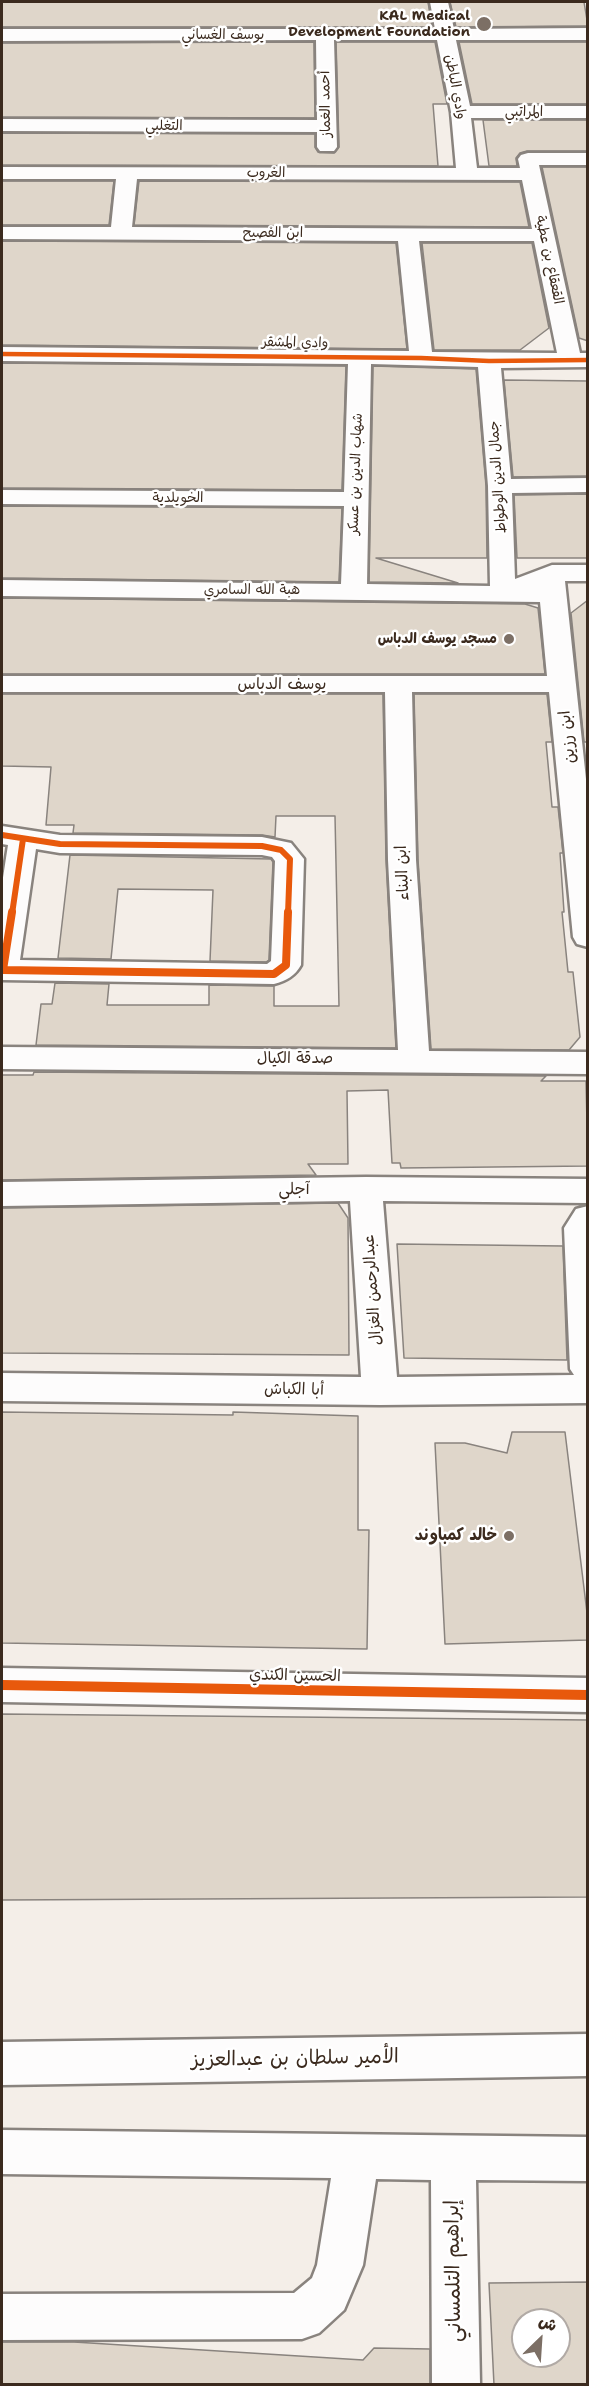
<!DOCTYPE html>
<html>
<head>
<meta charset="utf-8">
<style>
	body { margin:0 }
	#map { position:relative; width:589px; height:2386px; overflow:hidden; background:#f4eee8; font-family:"Shantell Sans","Playpen Sans Arabic",sans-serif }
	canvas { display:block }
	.frame { position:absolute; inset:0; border:3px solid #3b2a1e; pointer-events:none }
	.north { position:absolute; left:511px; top:2308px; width:60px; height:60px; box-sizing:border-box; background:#fff; border:2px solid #b1aaa5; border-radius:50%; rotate:25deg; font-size:16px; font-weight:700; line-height:24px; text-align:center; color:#3b2a1e }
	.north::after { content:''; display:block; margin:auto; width:21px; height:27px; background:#7c6f65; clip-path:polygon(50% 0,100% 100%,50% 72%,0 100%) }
</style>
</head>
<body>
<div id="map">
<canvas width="589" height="2386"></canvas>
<div class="frame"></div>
<div class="north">ش</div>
</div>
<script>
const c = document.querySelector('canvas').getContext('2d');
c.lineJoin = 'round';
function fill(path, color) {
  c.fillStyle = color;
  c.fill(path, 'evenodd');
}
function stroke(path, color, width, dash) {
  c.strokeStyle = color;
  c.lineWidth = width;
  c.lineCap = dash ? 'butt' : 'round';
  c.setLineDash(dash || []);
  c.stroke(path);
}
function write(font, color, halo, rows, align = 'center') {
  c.font = font + ' "Shantell Sans","Playpen Sans Arabic",sans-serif';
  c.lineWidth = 5;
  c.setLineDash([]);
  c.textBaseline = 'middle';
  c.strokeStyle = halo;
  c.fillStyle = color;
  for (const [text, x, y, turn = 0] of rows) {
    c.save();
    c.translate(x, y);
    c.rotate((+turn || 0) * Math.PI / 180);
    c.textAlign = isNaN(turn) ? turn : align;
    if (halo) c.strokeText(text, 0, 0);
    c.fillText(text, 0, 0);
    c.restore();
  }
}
const building = new Path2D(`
	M2,2H428L432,27H2Z
	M450,2H584L588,26L456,27Z
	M314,42L315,118L2,117V43Z
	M336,42H435L447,104H433L438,166L2,165V133L315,134V147L318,152L334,153L339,147Z
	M459,42H588V104H472Z
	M483,120H588V151H527L520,153L516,158L517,166H489Z
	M542,167H588V341L579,338Z
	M2,181H114L109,225H2Z
	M139,181L520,182L529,227L134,225Z
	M2,241L396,243L407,349L2,345Z
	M422,243H532L549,328L520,350H434Z
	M2,363L346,366L342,490L2,488Z
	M373,366L476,369L486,486L487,558H376L458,583L369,582Z
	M504,380L588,381V476L513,477Z
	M588,494V558H517L514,495Z
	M2,506L342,508L339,582L2,578Z
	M2,598L525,604L538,608L545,674H2Z
	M588,600V742H584L571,613Z
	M2,694H383L386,860L396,1048L36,1045L41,1004H52L55,983L109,984L107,1005H209V985L274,986V1006H339L335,816H276L275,837L262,835L73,833L74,825H46L51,767L2,766Z
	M414,694H547L552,742H546L552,807H558L563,853H560L564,912H562L568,972H573L580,1037L569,1050L431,1049L418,860Z
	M70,855L271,859L273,862L269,960L266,962L210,961L213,890L118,889L111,959L58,958Z
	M34,1072L546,1076L541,1081H586L588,1166L401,1168L400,1163H392L388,1090L347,1091L348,1164H308L316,1175L2,1180V1075H33Z
	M338,1203L348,1218L349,1355L2,1353V1208Z
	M397,1244L563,1246L567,1360L404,1358Z
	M2,1412L233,1415V1412L358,1416V1530H369L367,1649L2,1643Z
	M512,1432H565L588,1621V1640L445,1644L435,1443H465L507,1453Z
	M2,1714L588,1720V1897L2,1900Z
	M588,2282V2385H494L489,2283ZM523,2320H559V2356H523Z
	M2,2342H74L363,2360L374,2348L430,2349V2385H2Z`);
fill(building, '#dfd6ca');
stroke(building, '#89837e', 1.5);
const minor = new Path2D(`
	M430,2H448L454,29L588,28V40H456L470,106H588V118H471L477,168H520L518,159L521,155L528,153H588V165H539L580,353H588V367L501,368L511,479L588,478V492L512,493L515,579L552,565H588V581H565L588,798V947L577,944L573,937L549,692H412L416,860L429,1051L588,1052V1074L2,1069V1047L398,1050L388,860L385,692H2V676H547L540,602L2,596V580L341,584L344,506L2,504V490L344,492L348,364L2,361V347L409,351L398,241L2,239V227H111L116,179H2V167L456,168L451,112L437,40H334L337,147L334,151H320L317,147V132L2,131V119L317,120L316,40L2,41V29H435ZM137,179L522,180L532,229L132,227ZM419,241H534L557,353L432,352ZM371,364L478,367L488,486L490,586L367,584Z
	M2,826L60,835L262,837L291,843L304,859L301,965C295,976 286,981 274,984L2,980V884L8,845L2,844ZM36,849L60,853L262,855L272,857L275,861L271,961L267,964L20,960Z
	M366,1177L588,1179V1203L383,1201L397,1377L574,1375L570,1369L564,1228L576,1209L588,1206V1403L380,1405L2,1401V1373L361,1377L350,1201L2,1206V1182Z
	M2,1668L588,1678V1712L2,1702Z
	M588,2034V2076L2,2085V2042Z
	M2,2130L588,2137V2181L476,2180L480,2384H432L431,2180L376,2179L363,2265L344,2310L319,2333L302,2339L2,2340V2294L294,2293L312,2278L317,2265L331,2178L2,2174Z`);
stroke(minor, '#89837e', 5);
fill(minor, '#fdfcfc');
stroke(new Path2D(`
	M2,354L421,358L489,361L588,360`), '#e8590c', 4.5);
stroke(new Path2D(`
	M2,835L60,844L262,846L281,850L290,859L288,914
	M12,914L23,839`), '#e8590c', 6);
stroke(new Path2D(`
	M12,912L3,970L274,974L286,965L288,912`), '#e8590c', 8);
stroke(new Path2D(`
	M2,1685L588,1695`), '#e8590c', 10);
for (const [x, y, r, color] of [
	[484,24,8,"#7c6f65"],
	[509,639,6,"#7c6f65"],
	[509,1536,6,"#7c6f65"]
]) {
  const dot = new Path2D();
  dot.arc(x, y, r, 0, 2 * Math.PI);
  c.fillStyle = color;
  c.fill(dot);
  stroke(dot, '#fff', 2);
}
write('bold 14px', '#3b2a1e', '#fff', [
	["KAL Medical",470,16],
	["Development Foundation",470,32],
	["مسجد يوسف الدباس",497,639]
], 'right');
write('14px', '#3b2a1e', '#fff', [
	["يوسف الغساني",223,35],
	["وادي الباطن",455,87,79],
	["أحمد الغماز",326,104,-91],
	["المراتبي",524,112],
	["التغلبي",164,126],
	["الغروب",266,173],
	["ابن الفصيح",273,233],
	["القعقاع بن عطية",549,260,78],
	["وادي المشقر",295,343,1],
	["شهاب الدين بن عسكر",356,474,-88],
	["جمال الدين الوطواط",498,477,-94],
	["الخويلدية",178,498],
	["هبة الله السامري",252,590]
]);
write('16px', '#3b2a1e', '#fff', [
	["يوسف الدباس",282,685],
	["ابن رزين",568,737,-96],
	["ابن البناء",403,873,-93],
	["صدقة الكيال",295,1059],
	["آجلي",294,1190,-1],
	["عبدالرحمن الغزال",373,1290,-94],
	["أبا الكباش",294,1390,1],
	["الحسين الكندي",295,1676,1]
]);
write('bold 16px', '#3b2a1e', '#fff', [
	["خالد كمباوند",497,1536]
], 'right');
write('20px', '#3b2a1e', '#fff', [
	["الأمير سلطان بن عبدالعزيز",295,2059,-1],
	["إبراهيم التلمساني",454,2271,-91]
]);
</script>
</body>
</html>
